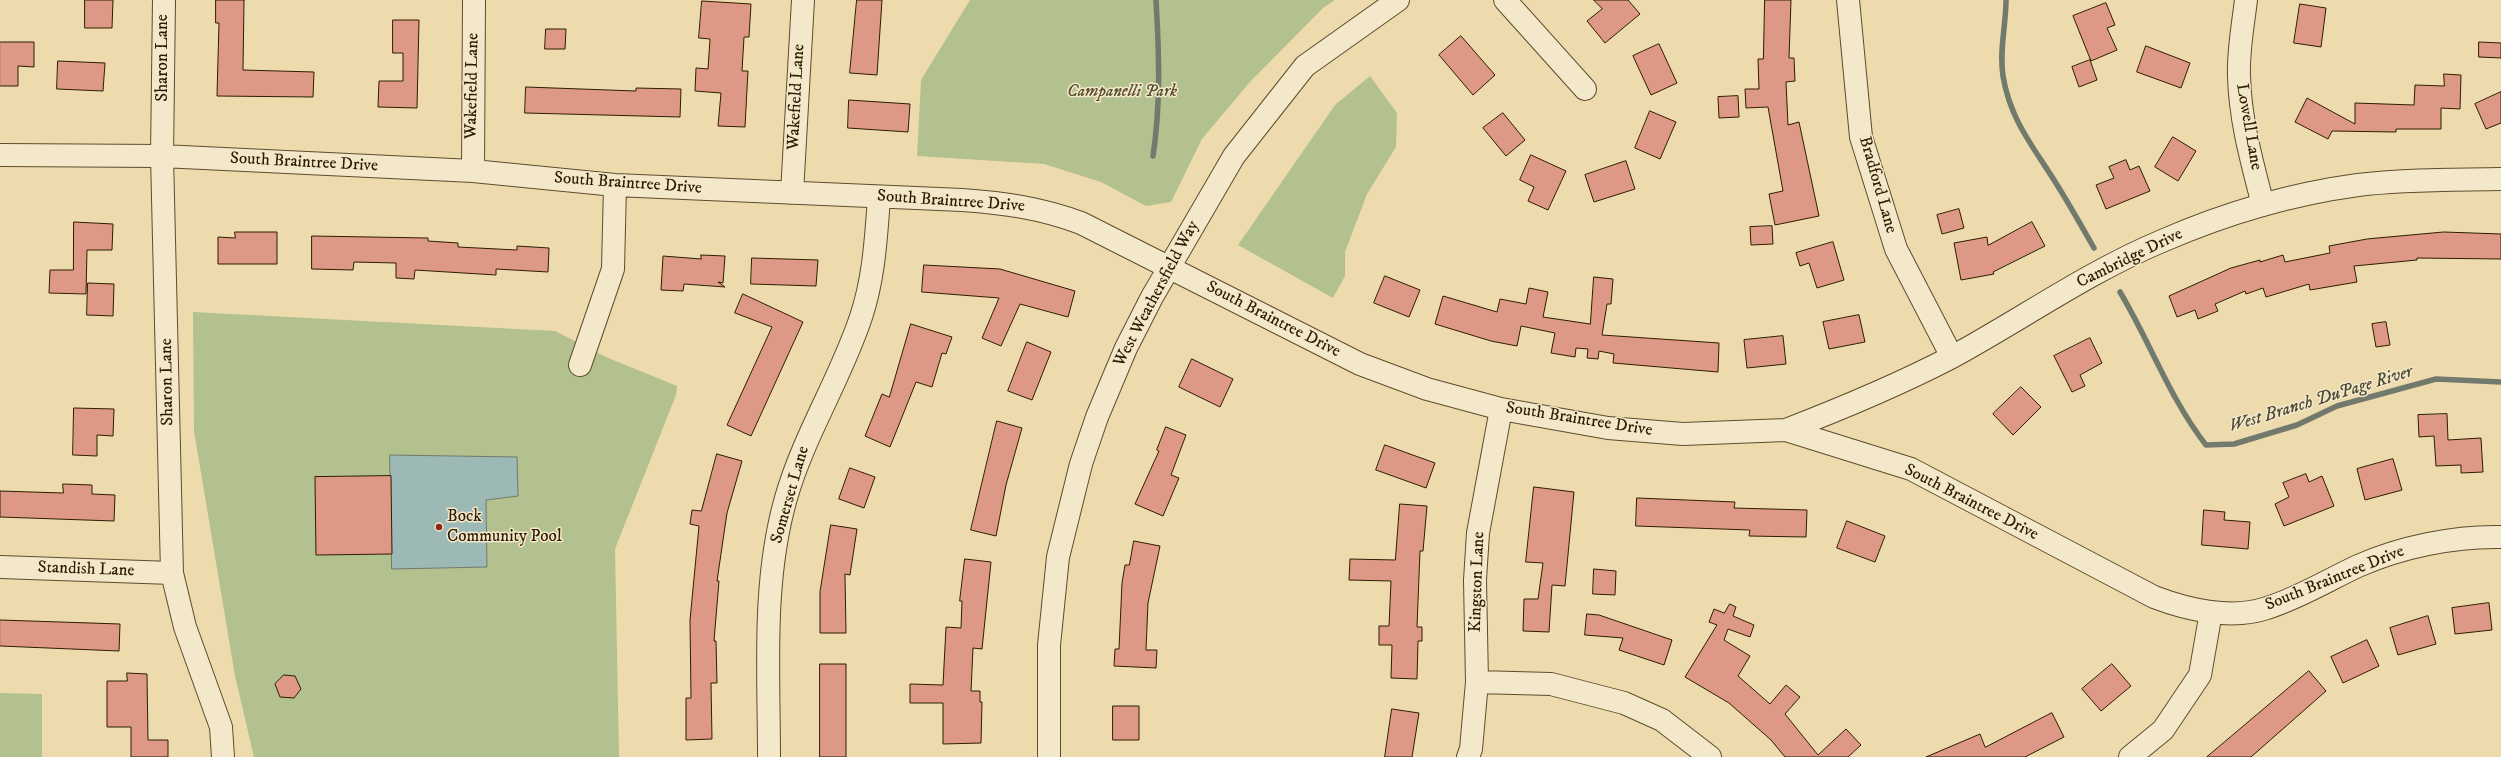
<!DOCTYPE html>
<html>
<head>
<meta charset="utf-8">
<style>
	body { margin:0 }
	canvas { display:block; background:#eddbad }
</style>
</head>
<body>
<canvas width="2501" height="757"></canvas>
<script>
const c = document.querySelector('canvas').getContext('2d');
c.lineJoin = 'round';
function fill(path, color) {
  c.fillStyle = color;
  c.fill(path, 'evenodd');
}
function stroke(path, color, width, dash) {
  c.strokeStyle = color;
  c.lineWidth = width;
  c.lineCap = dash ? 'butt' : 'round';
  c.setLineDash(dash || []);
  c.stroke(path);
}
function write(font, color, halo, rows, align = 'center') {
  c.font = font + ' "IM FELL DW Pica",serif';
  c.lineWidth = 3;
  c.setLineDash([]);
  c.textBaseline = 'middle';
  c.strokeStyle = halo;
  c.fillStyle = color;
  for (const [text, x, y, turn = 0] of rows) {
    c.save();
    c.translate(x, y);
    c.rotate((+turn || 0) * Math.PI / 180);
    c.textAlign = isNaN(turn) ? turn : align;
    if (halo) c.strokeText(text, 0, 0);
    c.fillText(text, 0, 0);
    c.restore();
  }
}
fill(new Path2D(`
	M970,0H1335L1323,8L1249,83L1202,139L1171,202L1146,206L1101,182L1044,164L917,156L921,80Z
	M1370,76L1397,113L1396,147L1367,194L1345,252V276L1333,298L1238,245L1335,105Z
	M193,312L555,331L606,357L677,386L676,395L615,549L619,757H254L235,676L194,431Z
	M0,693L42,694V757H0Z`), '#b2c18e');
const water = new Path2D(`
	M390,455L517,457L518,496L486,500L487,567L392,569Z`);
fill(water, '#9db9b5');
stroke(water, '#717a6d', 1);
stroke(new Path2D(`
	M2006,0C2006,26 1999,50 2003,76C2010,119 2032,145 2054,180C2068,202 2081,225 2094,248
	M1153,156C1161,103 1159,52 1156,0
	M2120,292C2150,342 2170,399 2206,445L2234,444L2297,425L2337,406L2436,379L2501,382`), '#717a6d', 5.5);
const building = new Path2D(`
	M85,0H113L112,28H85Z
	M216,0H244L243,70L314,72L313,97L217,96L219,23H216Z
	M857,0H882L877,75L850,73Z
	M1594,0H1628L1640,14L1605,43L1587,21L1602,9Z
	M1765,0H1791L1789,58H1794L1795,81L1786,82L1788,125L1799,122L1819,216L1775,225L1769,194L1783,191L1768,107L1746,108L1745,89H1759L1758,59H1763Z
	M702,1L751,4L749,37H744L742,71H748L745,127L718,126L721,93L695,91L696,68L708,69L710,39L699,38Z
	M2106,3L2115,25L2107,28L2117,50L2091,61L2073,16Z
	M2300,4L2326,8L2321,47L2294,43Z
	M393,20H419L417,108L378,107L379,81H403V53H393Z
	M546,29H566L565,49H545Z
	M1461,36L1495,75L1473,95L1439,55Z
	M0,42H34V67L18,66V86H0Z
	M2479,42L2501,43V58L2479,57Z
	M1659,44L1677,83L1651,95L1633,56Z
	M2146,46L2190,63L2181,88L2137,72Z
	M2090,60L2097,80L2079,87L2072,67Z
	M58,61L105,63L103,91L57,89Z
	M2444,74L2461,75L2460,109L2441,108V129H2396V132L2332,131L2328,139L2295,122L2307,98L2355,124V103L2414,105L2415,85L2444,86Z
	M526,87L636,91V88L681,89L680,117L525,113Z
	M2501,92V123L2486,129L2475,104Z
	M1738,96L1739,117L1719,118L1718,97Z
	M849,100L910,104L908,132L848,128Z
	M1650,111L1676,122L1660,159L1635,148Z
	M1503,113L1525,140L1506,156L1483,128Z
	M2173,137L2196,151L2178,181L2155,167Z
	M1531,155L1566,171L1548,210L1528,201L1534,187L1520,180Z
	M2126,160L2130,170L2139,166L2150,191L2106,209L2096,185L2114,178L2109,167Z
	M1626,161L1635,189L1594,202L1585,175Z
	M1959,209L1964,228L1942,234L1937,215Z
	M74,222L113,224L112,250H87L86,294L49,293L50,270H73Z
	M2032,222L2045,246L1993,272L1994,274L1961,280L1954,243L1987,237L1988,245Z
	M1772,226L1773,244L1751,245L1750,227Z
	M235,232H277V264H218V237L235,238Z
	M2444,232L2501,234V259L2417,258V260L2354,266L2357,282L2310,290L2309,284L2266,297L2263,288L2246,294L2245,291L2215,304L2218,311L2198,319L2195,310L2177,317L2169,296L2231,268L2260,260V262L2283,255L2285,262L2330,253L2329,246L2367,239Z
	M312,236L428,238V241L458,243V247L517,250V246L549,248L548,272L496,269V275L415,270L414,279L396,278V263L354,262L353,270L312,269Z
	M1833,242L1844,280L1817,288L1809,263L1800,266L1796,253Z
	M701,255L725,256L723,283L718,282L725,287L684,284L683,291L661,290L663,256L701,259Z
	M752,258L818,260L816,286L751,284Z
	M924,265L1000,269L1075,291L1068,317L1020,304L1001,346L982,338L999,298L922,292Z
	M1385,276L1420,290L1409,317L1374,303Z
	M1594,277L1613,279L1611,304H1607L1602,335L1719,343L1718,372L1613,363L1614,354L1599,351L1598,359L1587,358L1588,349L1576,348L1575,357L1551,353L1555,333L1521,326L1517,346L1491,341L1435,324L1443,296L1497,312L1500,299L1526,304L1529,288L1548,292L1543,317L1590,324Z
	M88,283L114,284L113,316L87,315Z
	M743,294L803,322L751,436L727,425L772,327L735,313Z
	M1859,315L1865,342L1829,349L1823,322Z
	M2386,322L2390,345L2376,347L2372,324Z
	M911,324L952,337L946,354L942,353L932,387L916,382L890,447L865,436L882,394L889,397Z
	M1783,336L1786,364L1747,368L1744,340Z
	M2090,338L2102,363L2080,375L2085,386L2072,392L2054,356Z
	M1027,342L1051,352L1032,400L1008,391Z
	M1192,359L1233,379L1220,407L1179,387Z
	M2021,387L2041,407L2013,435L1993,414Z
	M74,408L114,409L113,436L97,435V456L73,455Z
	M2447,414L2448,440L2481,438L2483,472L2461,473V465L2436,466L2434,436L2419,437L2418,415Z
	M997,421L1022,428L1006,485L996,536L971,530Z
	M1166,427L1186,435L1171,475L1179,478L1163,516L1135,504L1159,451L1157,450Z
	M1385,445L1435,463L1426,488L1376,470Z
	M717,454L742,461L727,513L717,581H719L714,641H716L717,683H711L712,739L686,740V698H691L690,620L699,526L690,524L692,510L701,511Z
	M2393,459L2402,490L2365,500L2357,469Z
	M850,468L875,477L864,508L839,499Z
	M2306,474L2309,482L2322,476L2334,506L2284,526L2275,504L2289,497L2283,483Z
	M391,476L392,554L316,555L315,477Z
	M63,484L92,485V494L115,495L114,521L0,517V491L63,493Z
	M1534,487L1574,492L1565,586L1552,585L1549,632L1523,631L1524,599H1538L1543,563L1526,562Z
	M1637,498L1735,502L1734,508L1807,510L1806,537L1749,536L1750,530L1636,526Z
	M1400,504L1427,506L1423,551H1420L1417,627H1422V641H1418L1417,679L1391,678L1392,645H1379V626H1389L1391,581L1349,580L1350,559L1395,560Z
	M2204,510L2225,512L2224,520L2250,522L2248,549L2202,545Z
	M1847,521L1885,536L1875,562L1837,548Z
	M831,525L857,529L850,575L845,574L846,633H820V592Z
	M1134,541L1160,546L1148,603L1146,650H1157L1156,668L1114,666L1115,649H1119L1122,583L1125,565H1129Z
	M965,559L991,562L982,649L973,648L971,691H980V702H982L981,743L943,744V703H910V684L943,685L946,627L961,628L962,601H960Z
	M1594,569L1616,571L1615,595L1593,594Z
	M2489,603L2492,630L2455,634L2452,608Z
	M1730,604L1736,607L1733,616L1754,625L1750,637L1728,629L1724,640L1750,656L1738,676L1770,704L1786,685L1800,697L1785,714L1818,755L1846,729L1861,745L1848,757H1785L1771,740L1729,703L1685,677L1717,625L1709,622L1714,609L1724,613Z
	M1587,614L1599,615L1672,640L1664,665L1619,650L1623,638L1585,635Z
	M2428,616L2436,644L2398,655L2390,628Z
	M0,620L120,624L119,651L0,646Z
	M2367,640L2379,666L2343,683L2331,657Z
	M820,664H846V757H820Z
	M2112,664L2131,686L2101,711L2082,689Z
	M2309,671L2326,691L2251,757H2207Z
	M127,673L147,674L148,740H168V757H131V727H107V681H127Z
	M284,675L295,676L301,689L294,698L280,697L275,684Z
	M1113,706H1139V740H1113Z
	M1392,709L1419,713L1412,757H1385Z
	M2052,713L2064,737L2025,757H1926L1980,734L1985,747Z`);
fill(building, '#dd9985');
stroke(building, '#2e1c02', 1);
const minor = new Path2D(`
	M164,0L162,156L172,573L185,627L221,727L223,757
	M1505,0L1585,89
	M1848,0L1861,137L1896,249L1952,357
	M2246,0C2243,25 2238,51 2239,76C2240,120 2252,162 2263,205
	M0,155L162,156L473,171L615,185L962,200C1004,203 1041,208 1081,223L1360,364L1427,389L1501,409L1608,428L1683,434L1786,430L1911,469L2154,597C2188,610 2232,620 2267,608C2299,598 2328,580 2358,566C2401,547 2454,536 2501,537
	M473,171L474,0
	M792,193L803,0
	M580,365L613,269L615,185
	M1786,430C1843,408 1898,385 1952,357C2022,319 2088,272 2162,241C2224,214 2291,194 2358,185C2405,179 2454,180 2501,179
	M0,567L172,573
	M1477,682L1551,684L1624,703L1662,720L1710,757
	M769,757C769,671 762,582 786,498C804,435 840,380 861,317C874,278 876,238 879,198
	M1049,757V645L1058,557L1081,464L1097,417L1126,348L1152,297L1234,156L1305,66L1398,0
	M1468,757L1471,749L1477,682L1475,580L1478,533L1501,409
	M2130,757L2163,730L2200,675L2211,612`);
stroke(minor, '#5e4c2d', 24);
stroke(minor, '#f3e8ca', 22);
for (const [x, y, r, color] of [
	[439,527,4,"#8f2418"]
]) {
  const dot = new Path2D();
  dot.arc(x, y, r, 0, 2 * Math.PI);
  c.fillStyle = color;
  c.fill(dot);
  stroke(dot, '#f3e8ca', 1.5);
}
write('17px', '#2e1c02', '#f3e8ca', [
	["Sharon Lane",163,58,-90],
	["Wakefield Lane",473,86,-89],
	["Wakefield Lane",797,97,-87],
	["Lowell Lane",2248,127,80],
	["South Braintree Drive",304,163,3],
	["South Braintree Drive",628,184,4],
	["Bradford Lane",1877,185,74],
	["South Braintree Drive",951,202,4],
	["Cambridge Drive",2130,259,-26],
	["West Weathersfield Way",1157,294,-62],
	["South Braintree Drive",1273,320,27],
	["Sharon Lane",168,382,-91],
	["South Braintree Drive",1579,420,9],
	["Somerset Lane",791,495,-74],
	["South Braintree Drive",1971,503,27],
	["Standish Lane",86,570,2],
	["South Braintree Drive",2335,579,-22],
	["Kingston Lane",1478,582,-88]
]);
write('italic 17px', '#564e2c', '#f3e8ca', [
	["Campanelli Park",1122,92]
]);
write('17px', '#2e1c02', '#f3e8ca', [
	["Bock",447,517],
	["Community Pool",447,537]
], 'left');
write('italic 18px', '#4f4b38', '#f3e8ca', [
	["West Branch DuPage River",2321,400,-17]
]);
</script>
</body>
</html>
